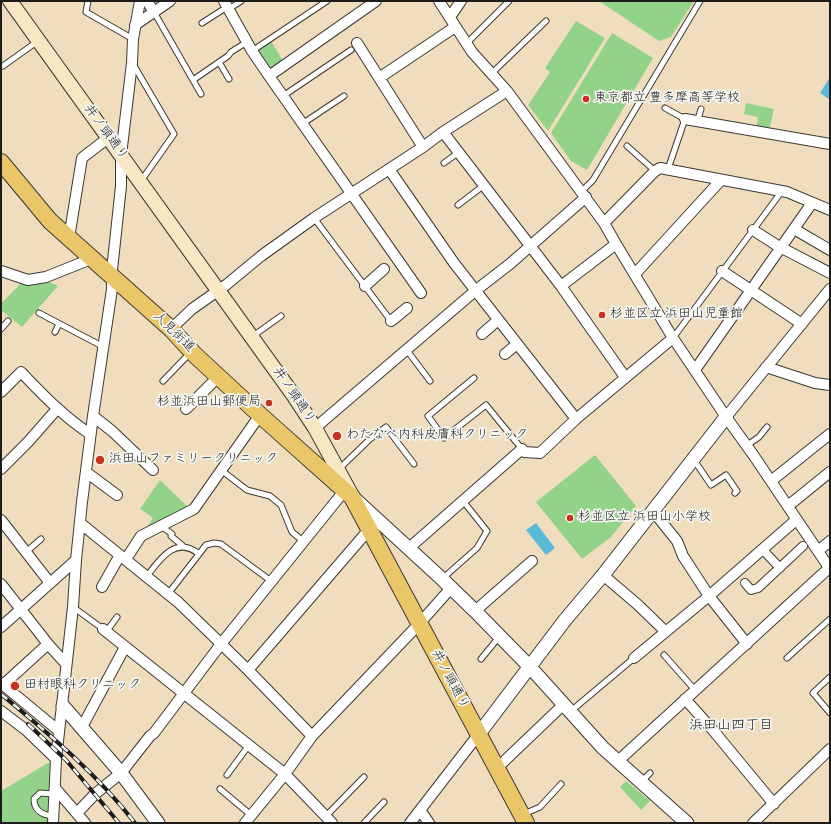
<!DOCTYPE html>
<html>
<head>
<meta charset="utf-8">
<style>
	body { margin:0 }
	#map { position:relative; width:831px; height:824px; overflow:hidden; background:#f0ddbe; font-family:"Gochi Hand",sans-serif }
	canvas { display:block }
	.frame { position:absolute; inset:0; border:2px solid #1c1c1c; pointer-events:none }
</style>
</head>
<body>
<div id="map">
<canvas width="831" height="824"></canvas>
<div class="frame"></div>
</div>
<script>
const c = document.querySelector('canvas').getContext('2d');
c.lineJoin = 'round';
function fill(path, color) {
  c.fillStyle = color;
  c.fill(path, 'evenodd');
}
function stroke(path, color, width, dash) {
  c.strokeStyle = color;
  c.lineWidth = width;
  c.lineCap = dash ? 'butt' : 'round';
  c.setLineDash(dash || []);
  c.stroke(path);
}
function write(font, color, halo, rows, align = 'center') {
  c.font = font + ' "Gochi Hand","Klee One",sans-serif';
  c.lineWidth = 3.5;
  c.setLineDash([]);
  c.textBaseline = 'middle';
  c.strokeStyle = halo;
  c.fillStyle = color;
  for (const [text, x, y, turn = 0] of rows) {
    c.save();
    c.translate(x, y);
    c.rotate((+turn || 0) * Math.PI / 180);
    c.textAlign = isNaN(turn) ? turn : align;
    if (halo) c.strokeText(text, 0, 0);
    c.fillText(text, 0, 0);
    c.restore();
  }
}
fill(new Path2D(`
	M599,1H694L671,37L659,41Z
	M576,21L605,38L548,131L528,105L550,72L545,68Z
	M612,33L653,58L587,170L571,161L551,133Z
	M271,41L283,61L269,70L258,50Z
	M746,103L774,109L769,131L756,129L758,117L744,114Z
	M46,280L58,286L22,327L1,310V304L22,282Z
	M595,455L636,506L611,537L582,559L536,502Z
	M160,480L190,509L142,534L153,518L140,509Z
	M53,760L49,823H1V791Z
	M626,781L650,801L641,810L620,787Z`), '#93d389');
fill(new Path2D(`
	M830,77V100L820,93Z
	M536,523L555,548L546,555L526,530Z`), '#59bad7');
const service = new Path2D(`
	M88,1L86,12L133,39
	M229,9L241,1
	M154,12L201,94
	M202,23L227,7
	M466,44L509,1
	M252,51L327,1
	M219,62L229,79
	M133,64L174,134L141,181
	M3,66L38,41
	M492,73L546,21
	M193,80L228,56L231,52L247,42
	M283,96L351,50
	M665,108L685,119L668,169
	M697,122L701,109
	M302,124L344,96
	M627,146L655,171
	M444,163L459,152
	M582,191L593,180L700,1
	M458,205L483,186
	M314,218L391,321
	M39,313L102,346
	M1,329L8,321
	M55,332L59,324
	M253,336L281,316
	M673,338L782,191
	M406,349L430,381
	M474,378L428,416L444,438L486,405L522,449
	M163,381L191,352
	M746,446L759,437L767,427
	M694,460L711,485L726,475L737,491L735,493
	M339,469L370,439L386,427L414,464
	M221,470L247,490L270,496L281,505L292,532L303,541
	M161,526L172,534L171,536L183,546
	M26,552L41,539
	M147,576C160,559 176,535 199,554
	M442,579L477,548L487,531L463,501
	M168,594L206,545L214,543L221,544L271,581
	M73,607L103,629
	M106,632L117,617
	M664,655L695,690
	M787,658L830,619
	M481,659L499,637
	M830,677L813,693L830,713
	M571,711L634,658
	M227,775L249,745
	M642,781L650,773
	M220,789L251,815
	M524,814L540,807L561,784
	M53,816C42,815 34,810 34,799L40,793L54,794
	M326,816L364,777
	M364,823L384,802`);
const pedestrian = new Path2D(`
	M762,549L780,568
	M745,583L751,590L758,588L803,546`);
const minor = new Path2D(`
	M147,1L154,12
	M224,1L252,51L269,76L421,293
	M439,1L472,52L507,91L604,223L616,244L673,338L726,417L754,456L830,569
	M450,17L461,1
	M135,25L170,1
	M357,43L423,147
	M269,76L376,1
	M379,78L455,27
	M685,119L830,144
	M443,132L561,286L625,377
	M389,169L454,263L576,419
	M604,223L655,171L660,168L787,192L830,210
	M794,229L830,250
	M753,230L778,246L830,273
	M70,232L82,158L108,138
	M1,271L28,280L46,277L91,259
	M722,271L802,324
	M635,274L721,180
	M365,286L384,269
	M561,286L616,244
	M391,321L407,308
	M171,329L192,309L226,285L261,256L314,218L423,147L443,132L507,91
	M482,334L498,320
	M505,354L517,344
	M766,367L815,383L830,385
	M695,370L812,203
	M1,392L21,372C43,395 63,416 90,434
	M186,409L218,377
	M93,416L112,431L153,470
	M726,417L830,289
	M315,428L475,291L511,263L586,197
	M1,469L28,442L57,409
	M86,472L117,495
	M771,481L830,434
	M788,506L830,472
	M653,511L677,541L683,556L709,596L747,644
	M1,520L50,583
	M80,523L178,602L248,670L312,736
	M409,548L522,449L524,452L540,453L576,419L673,338
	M818,551L830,541
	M126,559L141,536L194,509L260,415
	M603,575L637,604L665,631
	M1,584L48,644L66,664
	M102,587L120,555
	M475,611L532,561
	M1,627L76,560
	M103,629L285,774L332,823
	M634,658L709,596L796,520
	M248,670L372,526
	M1,683L59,731
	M3,685L48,644
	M685,699L712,729L774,804
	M1,711L26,730L56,759
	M82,727L125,647
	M618,761L829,568
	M496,769L563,705
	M55,788L85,823
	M420,810L429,823
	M77,813L95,794L121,773L150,736L154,733L221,644L345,490
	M53,823L56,759L73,607L76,560L82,502L93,416L112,289V270L121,186V155L132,63L133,39L140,1
	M245,823L285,774L312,736L419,624L451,588
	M410,823L478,735
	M753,823L830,749`);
const tertiary = new Path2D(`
	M356,500L442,579L475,611L530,667L603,748L687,823
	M63,706L121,773L158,823
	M478,735L565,620L603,575L726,417`);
const secondary = new Path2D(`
	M10,1L294,396L315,428L351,494`);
const primary = new Path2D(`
	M1,162L50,221L171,329L195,355L260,415L352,497L526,823`);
stroke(service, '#3c3934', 7);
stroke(pedestrian, '#3c3934', 10);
stroke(minor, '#3c3934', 12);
stroke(tertiary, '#3c3934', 15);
stroke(secondary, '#3c3934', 16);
stroke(primary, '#3c3934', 18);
stroke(service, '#fff', 5);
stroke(pedestrian, '#fff', 8);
stroke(minor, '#fff', 10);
stroke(tertiary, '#fff', 13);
stroke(secondary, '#f7e8c3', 14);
stroke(primary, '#ebc669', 16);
const rail = new Path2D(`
	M1,694C49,734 96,773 135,823
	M28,724L66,760L119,823`);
stroke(rail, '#1c1c1c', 4);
stroke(rail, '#f6f6f2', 2.5, [8]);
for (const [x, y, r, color] of [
	[586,99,4,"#c8321e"],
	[602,315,4,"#c8321e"],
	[269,403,4,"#c8321e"],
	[337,436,5,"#c8321e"],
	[100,460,5,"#c8321e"],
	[570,518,4,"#c8321e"],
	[15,686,5,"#c8321e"]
]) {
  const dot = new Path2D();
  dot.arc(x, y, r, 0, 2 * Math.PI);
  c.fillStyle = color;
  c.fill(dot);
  stroke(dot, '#f6f6f2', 1.5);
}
write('13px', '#1c1c1c', '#f6f6f2', [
	["東京都立 豊多摩高等学校",594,99],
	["杉並区立 浜田山児童館",610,315],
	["杉並浜田山郵便局",261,403,"right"],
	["わたなべ内科皮膚科クリニック",346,436],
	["浜田山ファミリークリニック",109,460],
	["杉並区立 浜田山小学校",578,518],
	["田村眼科クリニック",24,686]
], 'left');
write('13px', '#1c1c1c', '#f6f6f2', [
	["井ノ頭通り",105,133,54],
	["人見街道",173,333,44],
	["井ノ頭通り",293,396,56],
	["井ノ頭通り",449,680,62]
]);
write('14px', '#1c1c1c', '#f6f6f2', [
	["浜田山四丁目",731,727]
]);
</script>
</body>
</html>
